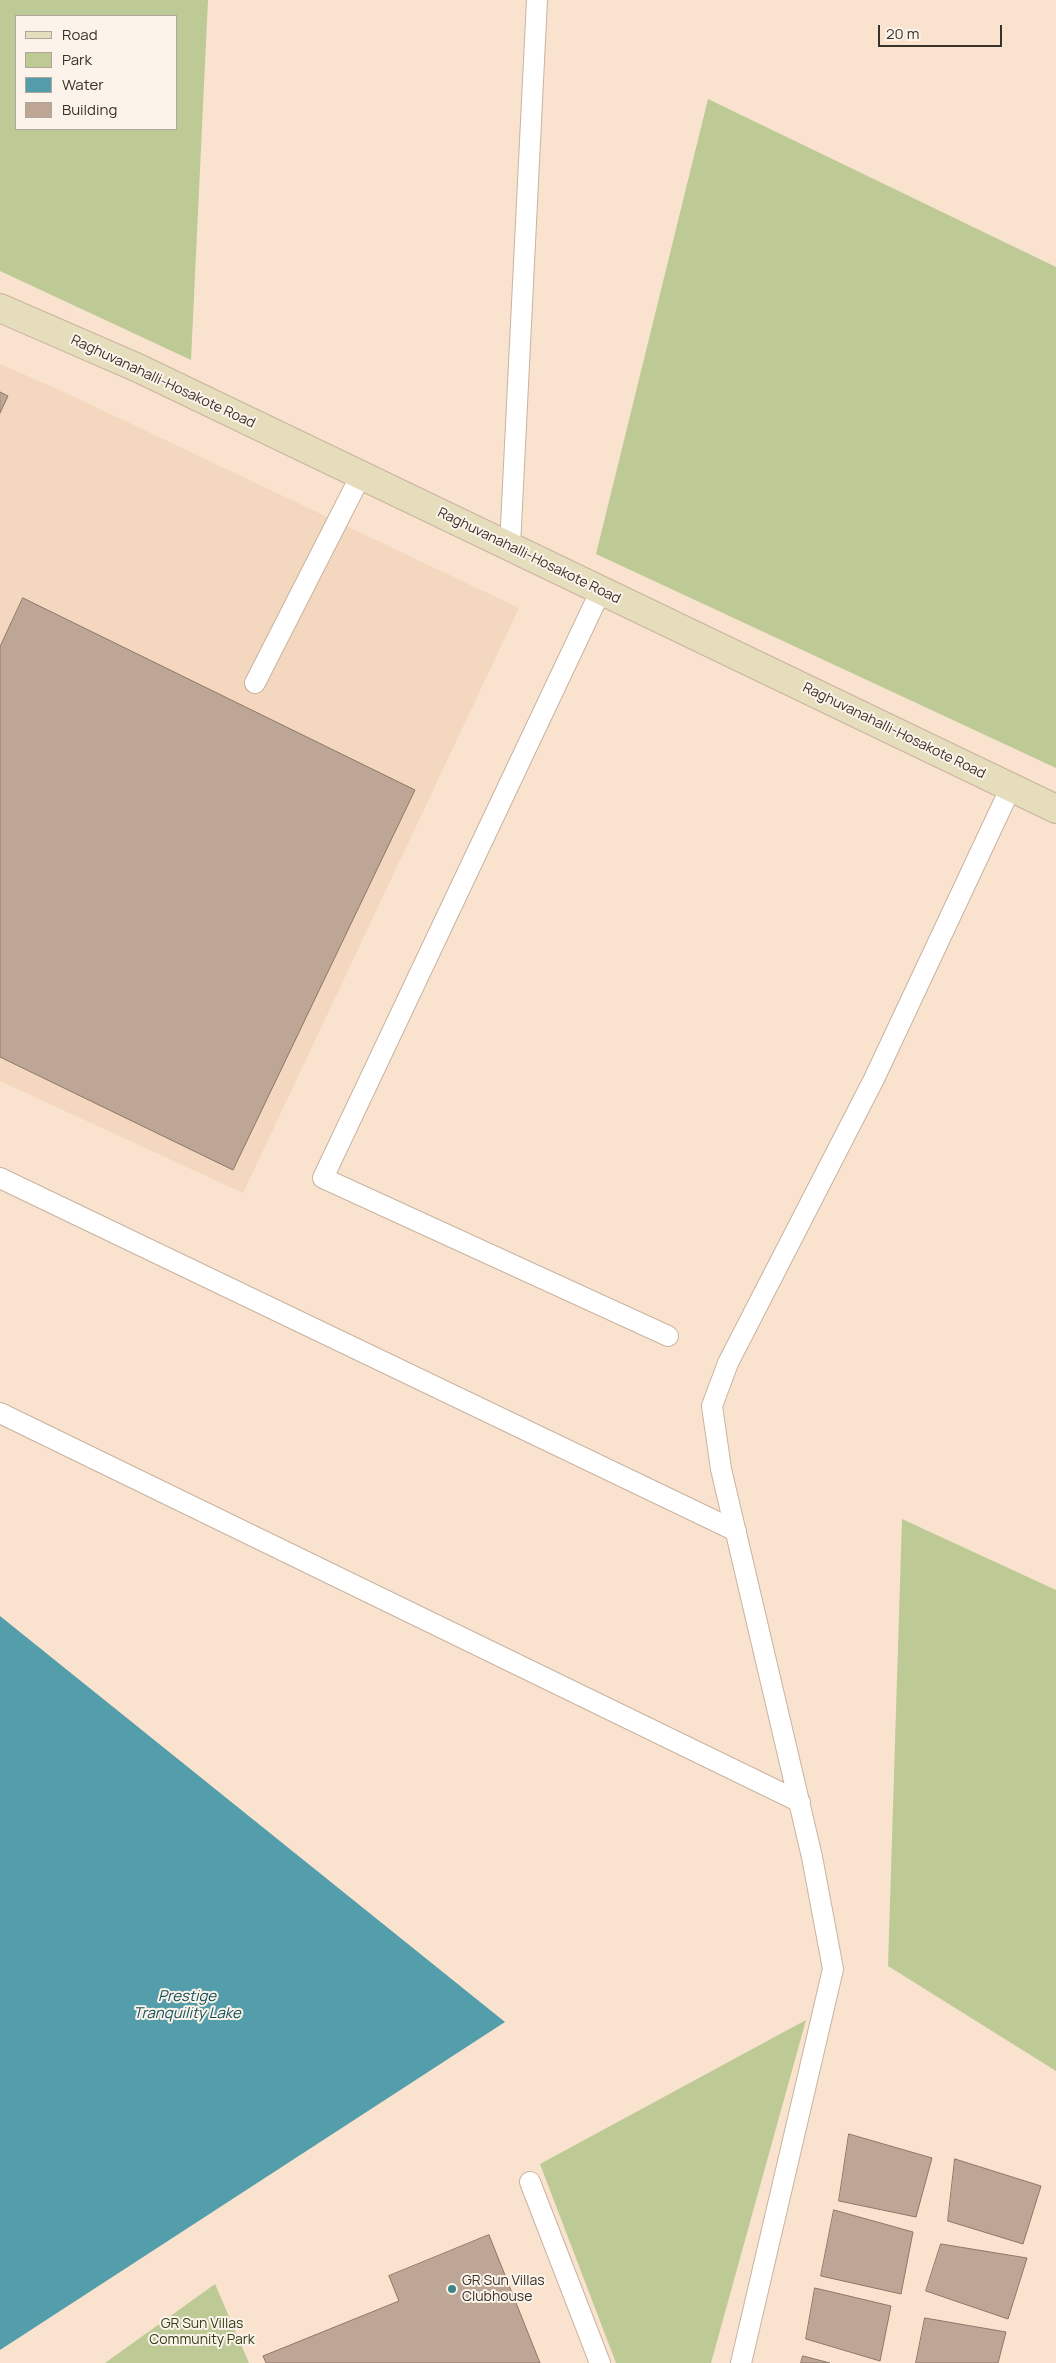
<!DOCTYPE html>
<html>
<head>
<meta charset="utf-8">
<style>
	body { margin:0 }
	#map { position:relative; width:1056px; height:2363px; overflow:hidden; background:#f9e3cf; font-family:Manrope,sans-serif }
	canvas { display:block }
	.legend { position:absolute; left:15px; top:15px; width:162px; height:115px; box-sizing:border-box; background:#fcf3ea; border:1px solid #aea59d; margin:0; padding:6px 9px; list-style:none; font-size:15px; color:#3a3129 }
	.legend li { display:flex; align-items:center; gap:10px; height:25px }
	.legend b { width:25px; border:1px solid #aea59d }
	.scale { position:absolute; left:878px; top:25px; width:124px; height:22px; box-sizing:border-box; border:2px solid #3a3129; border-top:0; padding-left:6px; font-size:15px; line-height:18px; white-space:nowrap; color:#3a3129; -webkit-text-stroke:4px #fcf3ea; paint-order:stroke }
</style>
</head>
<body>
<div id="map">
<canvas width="1056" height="2363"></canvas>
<ul class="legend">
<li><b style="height:6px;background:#e5ddbc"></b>Road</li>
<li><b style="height:14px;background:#bdca96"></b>Park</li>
<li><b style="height:14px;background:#549eab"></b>Water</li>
<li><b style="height:14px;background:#bda695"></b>Building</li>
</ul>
<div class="scale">20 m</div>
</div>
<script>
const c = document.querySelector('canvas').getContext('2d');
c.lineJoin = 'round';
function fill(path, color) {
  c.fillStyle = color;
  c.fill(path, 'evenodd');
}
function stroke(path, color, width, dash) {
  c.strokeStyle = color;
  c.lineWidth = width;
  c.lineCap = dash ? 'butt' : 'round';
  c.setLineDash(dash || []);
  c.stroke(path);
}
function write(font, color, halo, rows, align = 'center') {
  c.font = font + ' Manrope,sans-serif';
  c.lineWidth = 4;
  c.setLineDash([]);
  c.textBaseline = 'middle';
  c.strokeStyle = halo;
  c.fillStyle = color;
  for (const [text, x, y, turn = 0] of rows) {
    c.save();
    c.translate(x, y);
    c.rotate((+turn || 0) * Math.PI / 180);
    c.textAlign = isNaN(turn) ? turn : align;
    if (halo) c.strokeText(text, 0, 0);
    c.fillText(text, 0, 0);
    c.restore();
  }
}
fill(new Path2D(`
	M0,364L64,392L519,608L243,1193L0,1081Z`), '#f3d7be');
fill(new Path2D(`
	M0,0H208L191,360L0,271ZM16,16H176V129H16Z
	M708,99L1056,267V768L596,554Z
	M902,1519L1056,1590V2071L888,1966Z
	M806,2020L711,2363H616L540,2164Z
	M215,2284L249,2363H105Z`), '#bdca96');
fill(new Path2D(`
	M0,1616L505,2022L0,2350Z`), '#549eab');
const building = new Path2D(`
	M0,392L8,396L0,413Z
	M23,598L415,790L233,1170L0,1057V647Z
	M849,2134L932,2158L916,2217L839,2201Z
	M955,2159L1041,2186L1023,2244L948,2221Z
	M834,2210L913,2232L901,2294L821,2276Z
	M489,2235L540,2363H266L263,2356L399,2301L389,2276Z
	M941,2244L1027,2258L1008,2319L926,2291Z
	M815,2288L891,2306L880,2361L806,2339Z
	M925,2318L1006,2332L998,2363H916Z
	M803,2356L830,2363H801Z`);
fill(building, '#bda695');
stroke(building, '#8d7767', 1);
const lane = new Path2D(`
	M510,546L537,0
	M601,590L323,1178L668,1336
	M255,683L361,475
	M0,1178L736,1531
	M0,1413L800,1802
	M530,2182L600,2363
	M741,2363L833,1969L812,1857L721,1469L712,1406L728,1363L874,1079L1011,787`);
const secondary = new Path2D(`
	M0,308L138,368L1056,809`);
stroke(lane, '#c9b3a0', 22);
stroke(secondary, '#c9b3a0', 30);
stroke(lane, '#fff', 20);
stroke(secondary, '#e5ddbc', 28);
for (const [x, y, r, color] of [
	[452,2289,5,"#3d8687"]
]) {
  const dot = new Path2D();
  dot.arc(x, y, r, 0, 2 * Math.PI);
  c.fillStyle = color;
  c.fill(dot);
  stroke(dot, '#fcf3ea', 2);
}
write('14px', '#3a3129', '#fcf3ea', [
	["Raghuvanahalli-Hosakote Road",163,382,25],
	["Raghuvanahalli-Hosakote Road",529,556,26],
	["Raghuvanahalli-Hosakote Road",894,731,26]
]);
write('14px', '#3a3129', '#fcf3ea', [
	["GR Sun Villas",462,2281],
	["Clubhouse",462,2297]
], 'left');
write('14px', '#353d14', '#fcf3ea', [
	["GR Sun Villas",202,2324],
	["Community Park",202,2340]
]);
write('italic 15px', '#0e505a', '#fcf3ea', [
	["Prestige",187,1997],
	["Tranquility Lake",187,2014]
]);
</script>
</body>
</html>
